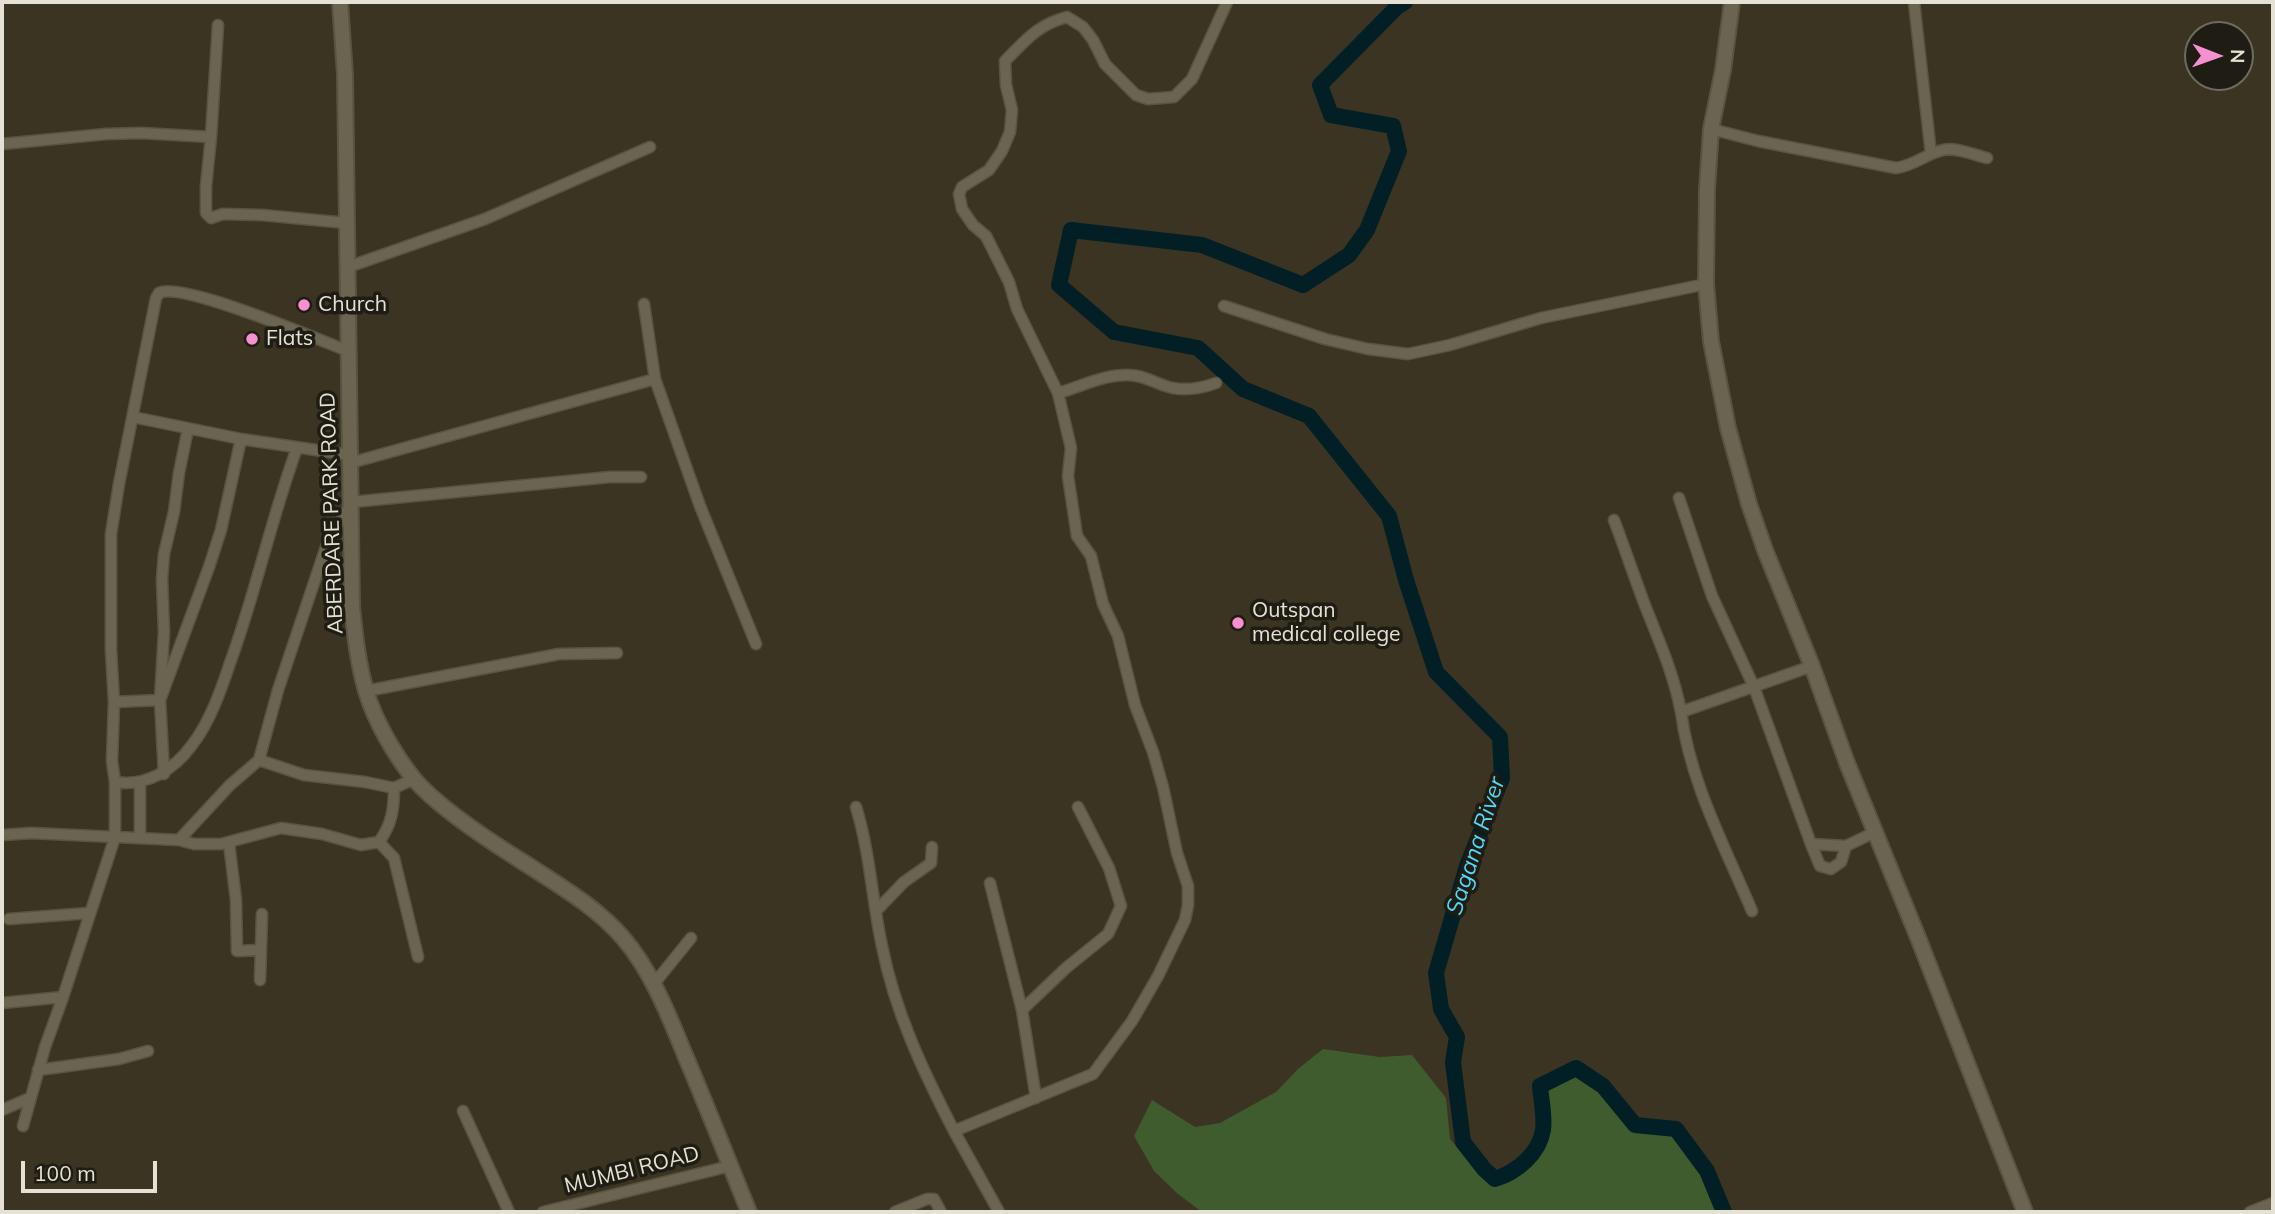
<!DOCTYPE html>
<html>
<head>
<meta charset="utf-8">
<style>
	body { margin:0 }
	#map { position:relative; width:2275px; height:1214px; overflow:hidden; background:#3b3422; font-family:Mulish,sans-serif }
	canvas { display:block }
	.frame { position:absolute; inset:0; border:4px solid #e5e1d5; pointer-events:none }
	.north { position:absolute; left:2184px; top:21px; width:70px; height:70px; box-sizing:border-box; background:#1f1c14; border:2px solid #6e6b61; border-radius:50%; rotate:91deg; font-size:19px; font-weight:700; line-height:28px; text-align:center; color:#e5e1d5 }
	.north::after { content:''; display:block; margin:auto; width:24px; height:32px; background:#f690d0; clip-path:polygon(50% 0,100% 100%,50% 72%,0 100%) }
	.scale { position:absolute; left:21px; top:1161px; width:136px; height:32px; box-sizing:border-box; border:4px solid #e5e1d5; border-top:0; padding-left:9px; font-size:21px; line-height:24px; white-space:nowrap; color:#e5e1d5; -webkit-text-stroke:5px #1f1c14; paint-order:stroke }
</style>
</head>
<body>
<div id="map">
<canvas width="2275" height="1214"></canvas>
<div class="frame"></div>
<div class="north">N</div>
<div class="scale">100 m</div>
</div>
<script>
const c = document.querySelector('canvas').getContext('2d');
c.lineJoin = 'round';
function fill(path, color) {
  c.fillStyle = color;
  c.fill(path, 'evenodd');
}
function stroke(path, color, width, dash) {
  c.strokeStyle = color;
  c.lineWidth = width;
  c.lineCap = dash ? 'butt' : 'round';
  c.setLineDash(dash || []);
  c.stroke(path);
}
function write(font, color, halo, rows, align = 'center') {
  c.font = font + ' Mulish,sans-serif';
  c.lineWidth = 7;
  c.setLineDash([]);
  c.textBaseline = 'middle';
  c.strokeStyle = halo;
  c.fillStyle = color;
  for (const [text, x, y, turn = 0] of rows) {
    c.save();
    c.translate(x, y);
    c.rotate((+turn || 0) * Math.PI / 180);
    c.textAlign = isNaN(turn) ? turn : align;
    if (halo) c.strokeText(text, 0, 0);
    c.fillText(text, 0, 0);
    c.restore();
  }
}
fill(new Path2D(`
	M1323,1049L1380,1057L1412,1055L1446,1098L1450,1139L1476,1170L1495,1179C1517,1173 1539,1154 1543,1130C1545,1117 1541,1099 1540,1086L1576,1068L1603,1086L1635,1125L1676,1129L1707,1171L1724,1212H1202L1178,1194L1154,1171L1134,1136L1152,1100L1195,1127L1220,1123L1276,1092L1298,1069Z`), '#3f5c2e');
stroke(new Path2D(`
	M1405,2L1397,7L1320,85L1331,115L1393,126L1399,151L1367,230L1349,255L1303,285L1202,245L1071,230L1059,285L1114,332L1198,348L1243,389L1309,416L1389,516L1406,580L1436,672L1500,737L1502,778L1467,866L1436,973L1441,1009L1457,1037L1453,1062L1463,1142L1484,1169L1495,1179C1517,1172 1539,1154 1543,1130C1545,1117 1541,1099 1540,1086L1576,1068L1603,1086L1635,1125L1676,1129L1707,1171L1724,1212`), '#021f26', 16);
const street = new Path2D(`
	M1914,2L1931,154
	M1711,129L1758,141L1896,168C1913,166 1926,154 1943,150C1957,147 1974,155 1987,158
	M211,137L218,25
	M2,144L106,134L141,133L211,137L206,186V213L211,218L223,214L262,215L347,223
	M348,267L485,219L650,147
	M644,304L655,379L700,506L756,644
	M1224,306L1325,339L1368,349L1408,354L1450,345L1541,318L1706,284
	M1058,393C1083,386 1111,371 1137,376C1149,378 1161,386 1173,388C1188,391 1202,388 1216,383
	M133,417L241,439L350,455
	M350,463L655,379
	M1679,498L1712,596L1754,687L1811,844L1846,846L1875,832
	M1614,520C1625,549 1635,579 1646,608C1660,643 1674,675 1681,712
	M366,691L559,654L617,653
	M114,702L160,700L209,567L221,530L241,439
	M259,760L278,690L326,547L352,502L610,477H641
	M164,774L160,700L164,632L162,579L164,554L174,512L179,473L188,429
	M115,782C146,787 174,770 192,745C210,722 221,690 230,663C256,592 271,519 297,448
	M856,807C870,852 872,900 882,946C895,1012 923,1071 954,1131
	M2,835L31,833L179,840L230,785L259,760L304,775L365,782L394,788L414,779
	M140,838V782
	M179,840L194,844H221L281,828L322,834L361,845L379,842C392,824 394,809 394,788
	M379,842L394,858L418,957
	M229,843L236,900L237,951L260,950
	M1811,844L1820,866L1831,869L1841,862L1846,846
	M990,883L1022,1010L1036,1098
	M876,911L904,882L931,863L932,847
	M1752,911C1725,847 1690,782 1681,712L1812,666
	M9,919L89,913
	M260,980L262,914
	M653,985L691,938
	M2,1003L63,997
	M1022,1010L1066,968L1108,934L1121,906L1109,868L1078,807
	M38,1070L119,1059L148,1051
	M2,1110L30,1098
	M463,1111L509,1212
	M23,1126L45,1047L63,997L115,837V782L112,761L114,702L111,650V534L119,484L156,298L159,293C182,281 319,340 348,351
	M543,1212L730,1166
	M895,1212L927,1199H934L941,1212
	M999,1212L954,1131L1093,1074L1132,1021L1158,976L1185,920L1188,905V886L1177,853L1163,787L1153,752L1135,705L1118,636L1103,604L1091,556L1077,536L1068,476L1071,448L1058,393L1017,309L1009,282L986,236L973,225L962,209L959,194L962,187L989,170L1002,151L1010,132L1012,110L1006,85L1005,61C1026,40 1037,25 1067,17L1083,27L1093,40L1105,64L1136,95L1148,99L1174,97L1192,79L1227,2
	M2250,1212L2273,1203`);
const secondary = new Path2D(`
	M340,2L345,75L352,607C355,635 358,664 366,691C375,721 394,754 414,779C438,807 491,842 523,862C557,884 597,907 624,939C652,972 669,1016 685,1055C707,1107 728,1160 749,1212
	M1732,2L1723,70L1711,129L1707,190L1706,284L1711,341L1728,428L1749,504L1765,550L1812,666L1847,763L1919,940L2025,1212`);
stroke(street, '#595343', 13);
stroke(secondary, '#595343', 18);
stroke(street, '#6b6450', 10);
stroke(secondary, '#6b6450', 14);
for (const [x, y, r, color] of [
	[304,305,7,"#f690d0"],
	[252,339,7,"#f690d0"],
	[1238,623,7,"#f690d0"]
]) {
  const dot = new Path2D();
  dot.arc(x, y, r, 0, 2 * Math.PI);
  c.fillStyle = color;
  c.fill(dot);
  stroke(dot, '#1f1c14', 2.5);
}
write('21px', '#e5e1d5', '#1f1c14', [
	["Church",318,305],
	["Flats",266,339],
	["Outspan",1252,611],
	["medical college",1252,635]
], 'left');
write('21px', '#e5e1d5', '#1f1c14', [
	["ABERDARE PARK ROAD",332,513,-92],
	["MUMBI ROAD",632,1170,-14]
]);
write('italic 23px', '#52d9f9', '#1f1c14', [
	["Sagana River",1476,846,-72]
]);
</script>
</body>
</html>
